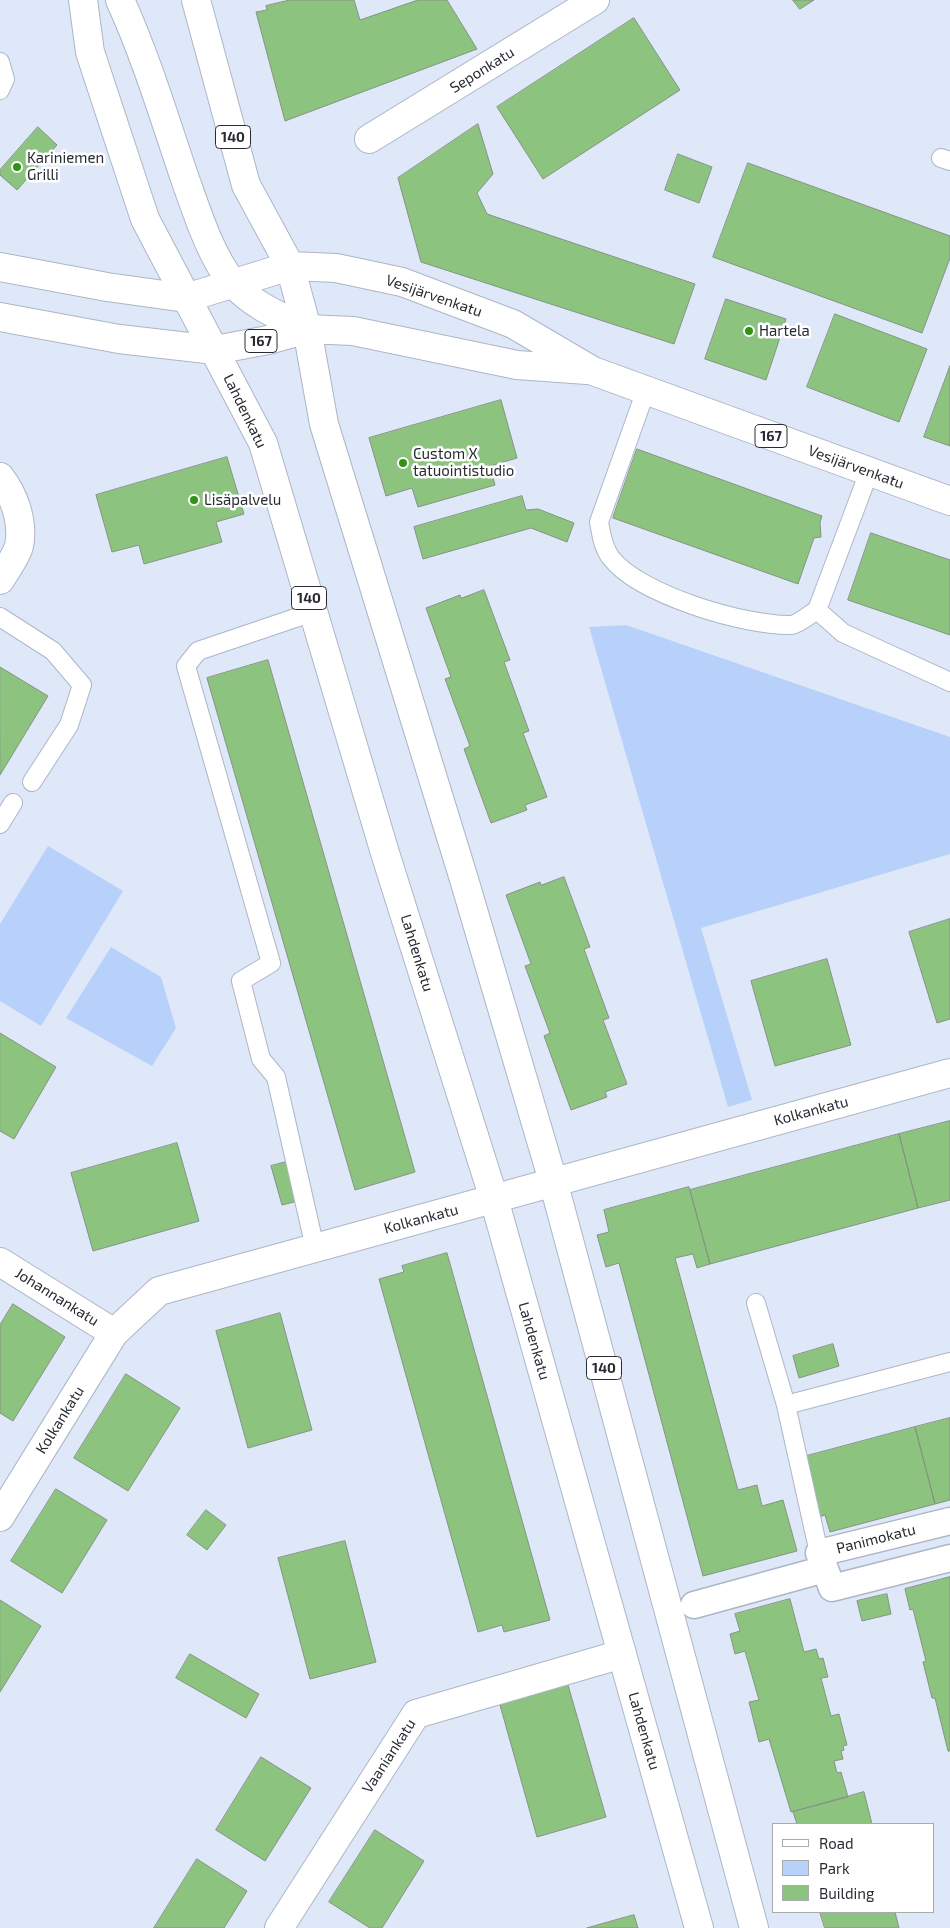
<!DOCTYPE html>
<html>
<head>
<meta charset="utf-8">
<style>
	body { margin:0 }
	#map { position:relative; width:950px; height:1928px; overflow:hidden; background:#dee8f9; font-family:"Exo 2",sans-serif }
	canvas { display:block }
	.legend { position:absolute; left:772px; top:1823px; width:162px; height:90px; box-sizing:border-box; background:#fff; border:1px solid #a9abad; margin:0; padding:6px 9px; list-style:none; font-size:15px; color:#282c32 }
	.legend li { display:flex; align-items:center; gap:10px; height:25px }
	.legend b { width:25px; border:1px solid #a9abad }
</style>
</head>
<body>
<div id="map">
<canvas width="950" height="1928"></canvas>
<ul class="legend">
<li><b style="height:6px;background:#fff"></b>Road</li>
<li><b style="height:14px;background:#b8d1fb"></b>Park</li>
<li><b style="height:14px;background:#8bc37f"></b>Building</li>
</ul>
</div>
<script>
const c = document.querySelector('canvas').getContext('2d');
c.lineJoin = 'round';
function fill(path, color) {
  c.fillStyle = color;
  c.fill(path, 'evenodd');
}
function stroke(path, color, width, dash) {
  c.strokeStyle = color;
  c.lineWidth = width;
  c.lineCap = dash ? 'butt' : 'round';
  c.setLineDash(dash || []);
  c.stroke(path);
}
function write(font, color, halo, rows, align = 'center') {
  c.font = font + ' "Exo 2",sans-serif';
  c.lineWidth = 5;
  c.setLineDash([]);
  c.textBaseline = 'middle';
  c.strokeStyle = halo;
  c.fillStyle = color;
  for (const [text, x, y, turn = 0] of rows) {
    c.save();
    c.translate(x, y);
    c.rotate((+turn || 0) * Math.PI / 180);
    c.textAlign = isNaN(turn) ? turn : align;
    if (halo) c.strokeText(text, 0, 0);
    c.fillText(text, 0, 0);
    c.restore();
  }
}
fill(new Path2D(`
	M626,625L950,737V854L701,928L752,1100L728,1107L589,627Z
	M48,846L123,891L41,1026L0,1001V924Z
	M111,947L161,977L176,1028L152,1066L66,1018Z`), '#b8d1fb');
const building = new Path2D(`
	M290,0H354L360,20L418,0H447L477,49L285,121L256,12L267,10L266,6Z
	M793,0H814L800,9Z
	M634,18L680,90L543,179L497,107Z
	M478,124L493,174L477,193L487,214L695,284L674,344L421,262L398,178Z
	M38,127L57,145L17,190L0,175V170Z
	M678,154L712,167L699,203L665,190Z
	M748,163L950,236V258L922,333L713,257Z
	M726,299L786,319L766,380L705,359Z
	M835,314L927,349L899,422L807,387Z
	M950,366V446L924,437Z
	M501,400L517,458L490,466L495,485L418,507L412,488L386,496L369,438Z
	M637,449L822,516L820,522L821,537L814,538L798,584L613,518Z
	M227,457L244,514L216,522L222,542L144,564L139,545L112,552L96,495Z
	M522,496L526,510L538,509L574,523L567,542L531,528L423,559L414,527Z
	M871,533L950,560V635L848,600Z
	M484,590L510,660L504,662L529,731L523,733L547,797L525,805L527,810L491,823L464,749L470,746L445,679L451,677L426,608L460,595L461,598Z
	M268,660L415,1172L355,1190L207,678Z
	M0,667L48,696L0,775Z
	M564,877L590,947L584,949L609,1018L603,1020L627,1084L605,1092L607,1097L571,1110L544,1036L550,1033L525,966L531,964L506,895L540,882L541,885Z
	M950,919V1019L937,1023L909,932Z
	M827,959L851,1045L775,1066L751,981Z
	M0,1033L56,1067L14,1139L0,1131Z
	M950,1121V1200L918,1208L899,1134Z
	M899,1134L918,1208L710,1264L690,1190Z
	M177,1143L199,1221L93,1251L71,1173Z
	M286,1162L298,1201L282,1205L271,1166Z
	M689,1187L710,1264L697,1268L693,1254L675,1258L738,1490L757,1485L762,1506L783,1500L797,1551L703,1576L619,1263L606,1267L597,1235L609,1232L604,1210Z
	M447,1253L550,1620L504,1632L502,1625L478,1632L379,1279L404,1272L402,1266Z
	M13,1304L65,1337L13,1421L0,1413V1325Z
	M280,1313L312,1430L248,1448L216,1331Z
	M833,1344L839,1366L799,1378L793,1356Z
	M126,1374L180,1408L128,1491L74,1458Z
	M950,1418V1500L935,1504L915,1427Z
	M915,1427L935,1504L830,1532L825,1515L819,1517L803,1457Z
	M56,1489L107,1520L62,1593L11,1561Z
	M206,1510L226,1525L207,1550L187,1535Z
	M345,1541L376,1662L310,1679L278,1558Z
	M950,1577V1751H948L935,1698H932L923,1662L926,1661L913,1609L910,1610L905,1589Z
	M887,1594L891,1614L862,1621L857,1601Z
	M790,1599L804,1652L816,1649L819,1659L823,1658L828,1677L821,1678L831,1716L839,1714L847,1745L843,1746L844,1750L841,1751L843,1759L834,1761L837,1773L841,1772L848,1797L791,1812L769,1739L759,1742L749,1702L759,1700L745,1651L735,1654L730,1634L740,1631L735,1614Z
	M0,1600L41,1626L0,1692Z
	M190,1654L259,1694L246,1718L176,1678Z
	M568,1685L606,1817L537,1837L500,1705Z
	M261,1757L311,1788L265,1861L216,1830Z
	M864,1792L872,1824H797L793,1812Z
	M375,1830L424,1861L382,1928H370L329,1902Z
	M197,1859L247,1891L224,1928H154Z
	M820,1912H895L899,1928H825Z
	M634,1915L638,1928H587Z`);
fill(building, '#8bc37f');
stroke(building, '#869384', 1);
const service = new Path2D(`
	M0,62L5,79L0,90
	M941,158L950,161
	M646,390L599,522C601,533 603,548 611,558C640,595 745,626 791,625C799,624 810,614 817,610
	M869,472L817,610L843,633L950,682
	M313,612L198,651L186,666L271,963L241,981L261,1059L276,1077L315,1248
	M0,617L53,651L82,685L69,725L32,782
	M0,824L13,803
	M756,1303L786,1405
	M819,1553L786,1405L950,1362`);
const pedestrian = new Path2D(`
	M825,1569L819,1553L950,1521
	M694,1605L825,1569L832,1588L950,1558`);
const minor = new Path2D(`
	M369,139L595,0
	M0,477C14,495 24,522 19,546C16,557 6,570 0,580
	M0,1262L114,1333
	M0,1517L114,1333L159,1291L950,1073
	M279,1928L416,1714L622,1654`);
const tertiary = new Path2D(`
	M0,267L107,287L186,298
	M0,317L119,339L215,350`);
const primary = new Path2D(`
	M83,0L90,52L145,219L263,443L385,853L494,1199L699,1928
	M120,0C146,57 164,117 184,176C196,209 210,256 233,283C252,305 281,317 307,329
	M196,0L246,185L290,266L307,329L324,424L463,876L553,1181L754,1928
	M186,298L290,266L336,268L402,282L513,324L593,371L950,501
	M215,350L268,340L307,329L353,331L517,365L587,370`);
stroke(service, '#adb6c6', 20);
stroke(pedestrian, '#adb6c6', 29);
stroke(minor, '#adb6c6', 30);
stroke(tertiary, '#adb6c6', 30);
stroke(primary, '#adb6c6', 30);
stroke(service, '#fff', 18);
stroke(pedestrian, '#fff', 26);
stroke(minor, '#fff', 28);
stroke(tertiary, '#fff', 28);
stroke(primary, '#fff', 28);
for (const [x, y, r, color] of [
	[17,167,5,"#319313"],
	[749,331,5,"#319313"],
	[403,463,5,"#319313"],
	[194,500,5,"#319313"]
]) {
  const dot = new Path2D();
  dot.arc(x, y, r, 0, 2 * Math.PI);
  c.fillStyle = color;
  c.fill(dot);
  stroke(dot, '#fff', 2);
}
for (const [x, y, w] of [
	[233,137,35],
	[261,341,32],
	[771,436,32],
	[309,598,35],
	[604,1368,35]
]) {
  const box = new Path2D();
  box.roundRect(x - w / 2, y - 11.5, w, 23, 4);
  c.fillStyle = '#fff';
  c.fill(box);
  stroke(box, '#282c32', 1);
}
write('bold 14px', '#282c32', null, [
	["140",233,137],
	["167",261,341],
	["167",771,436],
	["140",309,598],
	["140",604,1368]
]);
write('15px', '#282c32', '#fff', [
	["Seponkatu",482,70,-32],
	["Vesijärvenkatu",434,296,19],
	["Lahdenkatu",245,411,64],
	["Vesijärvenkatu",856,467,20],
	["Lahdenkatu",417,953,73],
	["Kolkankatu",811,1111,-15],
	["Kolkankatu",421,1219,-15],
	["Johannankatu",57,1297,32],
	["Lahdenkatu",534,1341,74],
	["Kolkankatu",60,1420,-58],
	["Panimokatu",876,1539,-14],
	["Lahdenkatu",644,1731,74],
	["Vaaniankatu",389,1756,-57]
]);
write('15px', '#282c32', '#fff', [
	["Kariniemen",27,158],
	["Grilli",27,175],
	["Hartela",759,331],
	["Custom X",413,454],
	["tatuointistudio",413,471],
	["Lisäpalvelu",204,500]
], 'left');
</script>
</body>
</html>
